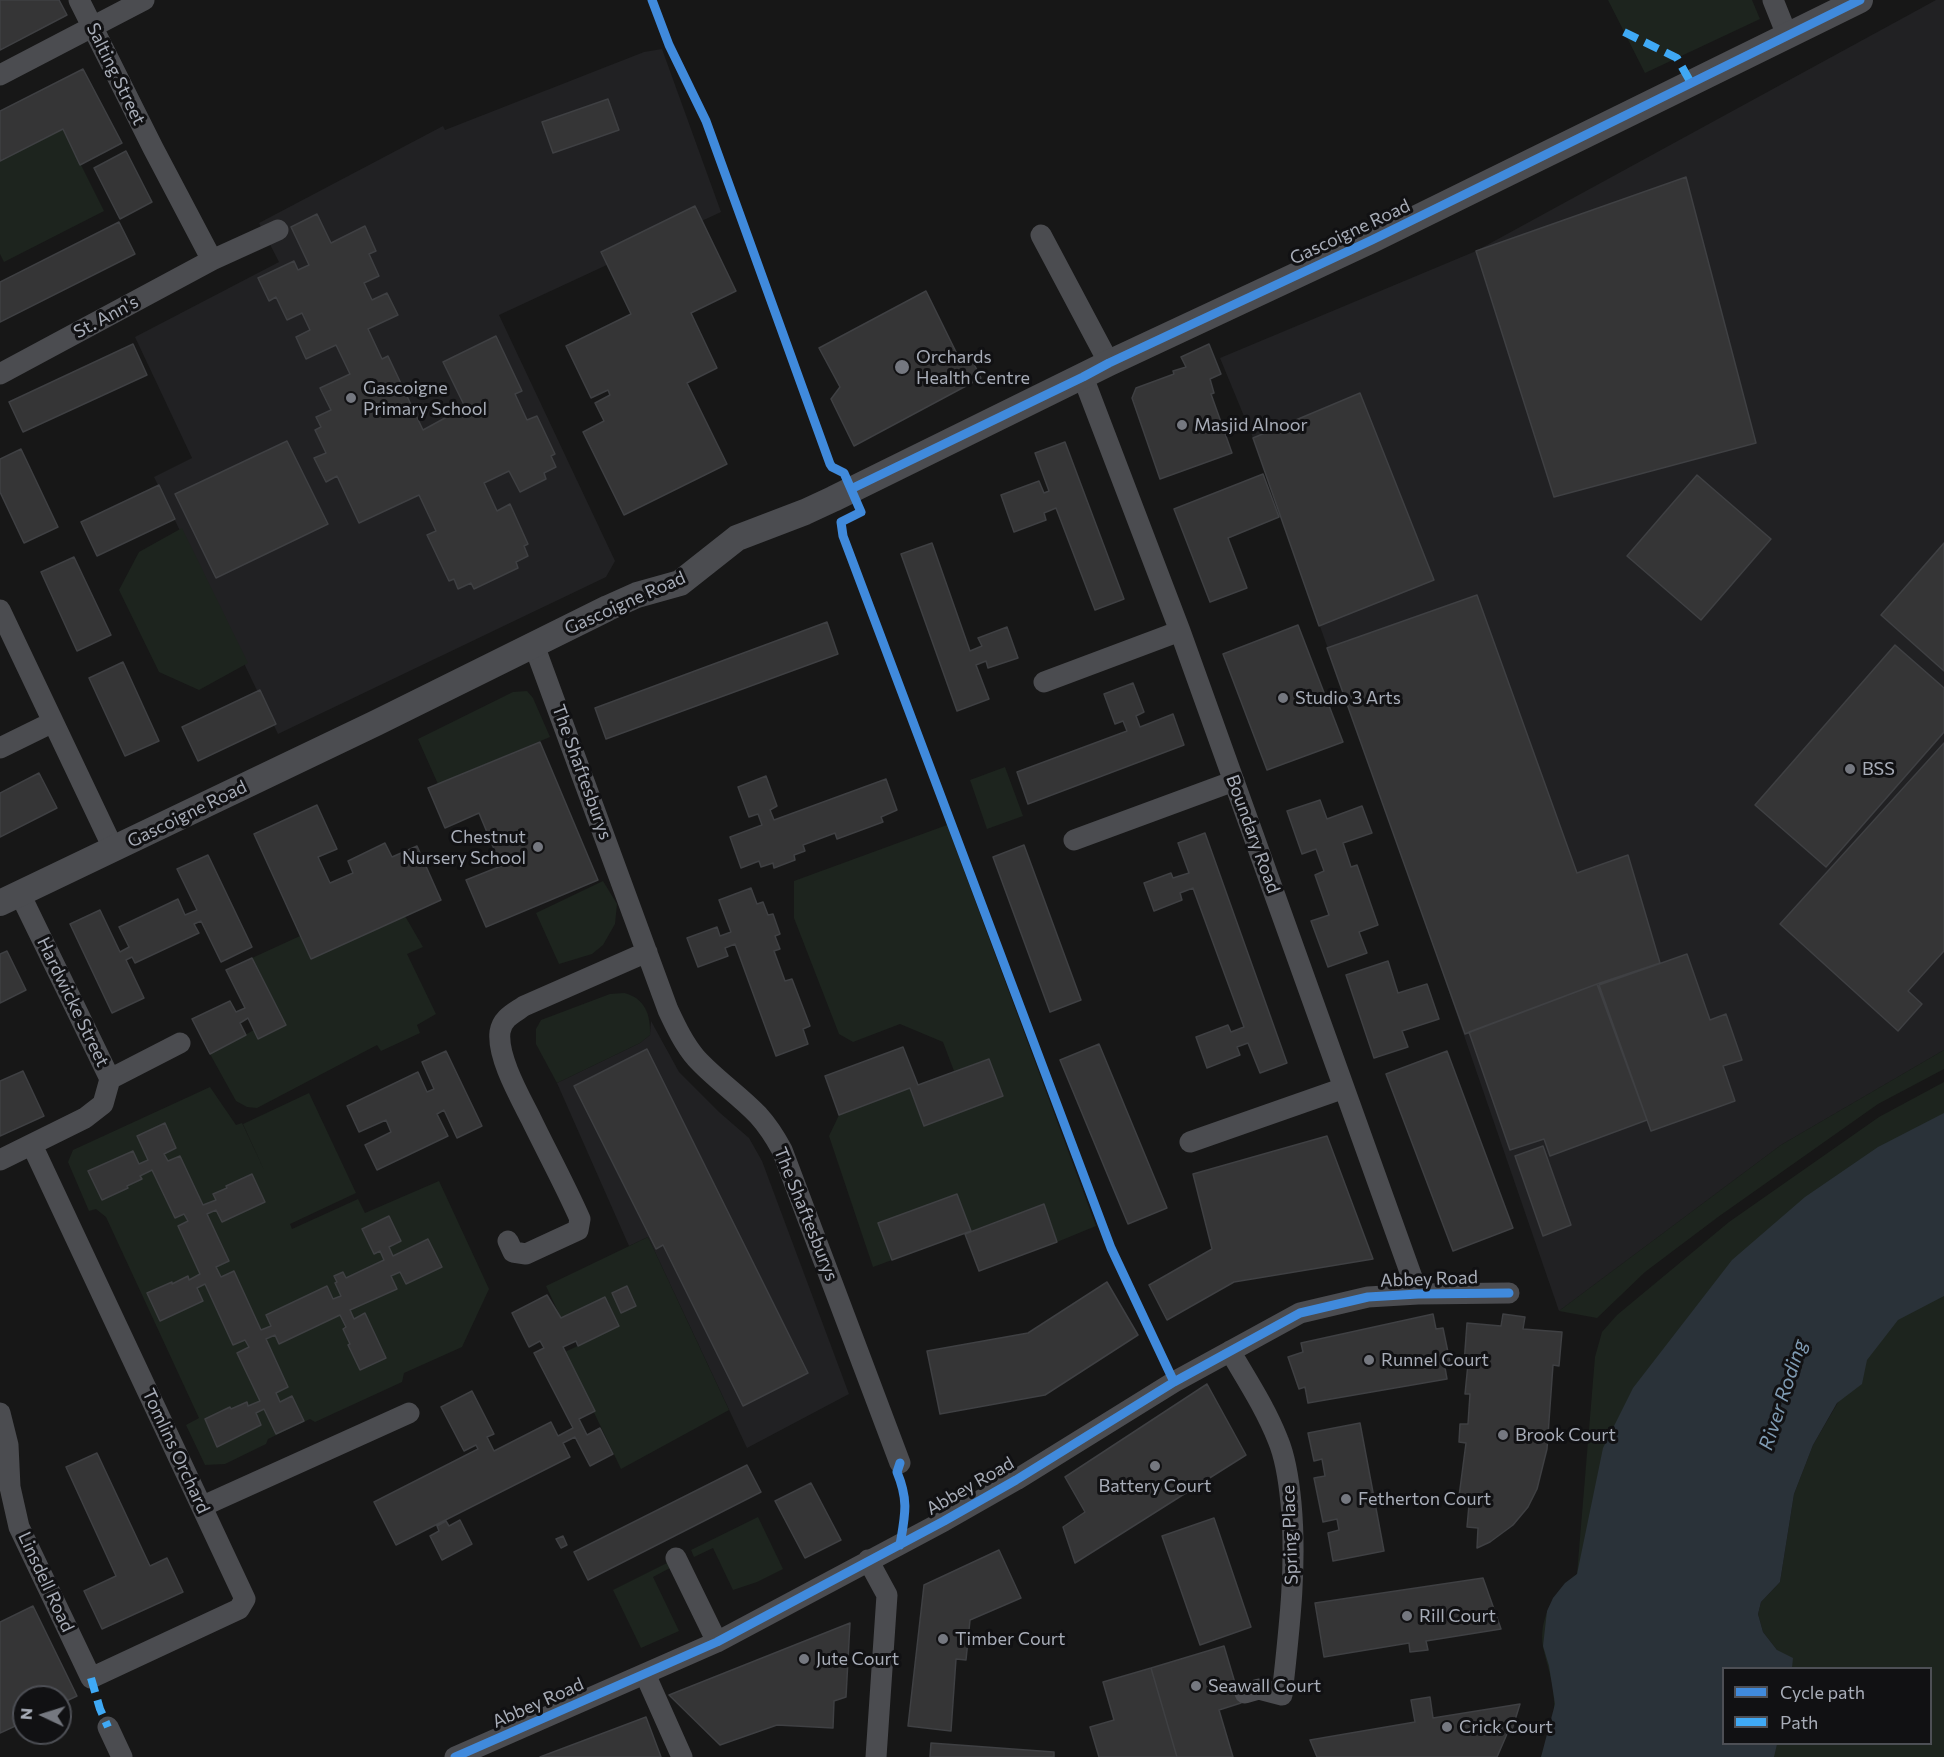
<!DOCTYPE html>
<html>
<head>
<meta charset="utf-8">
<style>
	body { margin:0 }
	#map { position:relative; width:1944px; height:1757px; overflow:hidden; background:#171717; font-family:Commissioner,sans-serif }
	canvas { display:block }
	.legend { position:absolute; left:1722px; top:1667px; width:210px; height:78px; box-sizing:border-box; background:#111113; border:2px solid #4d4f55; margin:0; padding:8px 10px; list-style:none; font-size:18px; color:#a8adb8 }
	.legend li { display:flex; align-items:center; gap:12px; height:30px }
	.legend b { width:30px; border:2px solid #4d4f55 }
	.north { position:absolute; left:12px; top:1685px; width:60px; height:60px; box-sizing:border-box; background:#111113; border:2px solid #4d4f55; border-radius:50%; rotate:274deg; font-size:16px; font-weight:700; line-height:24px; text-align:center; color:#a8adb8 }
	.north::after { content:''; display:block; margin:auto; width:21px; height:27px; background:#757880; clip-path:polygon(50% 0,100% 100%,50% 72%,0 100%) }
</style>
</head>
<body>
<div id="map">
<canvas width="1944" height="1757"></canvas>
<ul class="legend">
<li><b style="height:8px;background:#408adc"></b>Cycle path</li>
<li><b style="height:8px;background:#3fa9f5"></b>Path</li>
</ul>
<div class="north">N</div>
</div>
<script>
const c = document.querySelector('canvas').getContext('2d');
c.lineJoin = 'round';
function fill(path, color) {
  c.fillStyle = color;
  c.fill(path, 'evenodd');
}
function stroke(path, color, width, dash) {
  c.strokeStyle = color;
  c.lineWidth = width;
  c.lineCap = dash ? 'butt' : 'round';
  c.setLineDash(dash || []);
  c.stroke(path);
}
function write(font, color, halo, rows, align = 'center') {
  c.font = font + ' Commissioner,sans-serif';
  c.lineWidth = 6;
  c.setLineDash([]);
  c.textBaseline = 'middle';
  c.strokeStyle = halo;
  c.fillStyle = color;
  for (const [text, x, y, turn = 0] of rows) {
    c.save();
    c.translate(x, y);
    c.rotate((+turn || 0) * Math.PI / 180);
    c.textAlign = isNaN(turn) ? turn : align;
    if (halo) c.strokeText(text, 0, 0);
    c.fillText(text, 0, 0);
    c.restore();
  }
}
fill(new Path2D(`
	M1936,0H1944V1050L1781,1145L1559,1311L1417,899L1253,438L1220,358L1476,251Z
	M662,49L721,212L499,315L615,561L606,577L278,734L154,477L192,458L135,337L279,262L259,223L443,126L445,130L644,52Z
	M651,1021L679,1072L719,1112L749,1138L762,1161L849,1394L747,1448L648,1237L629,1246L557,1083L640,1043L650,1035Z`), '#212123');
fill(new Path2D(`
	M1608,0H1752L1760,19L1645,73Z
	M63,129L104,211L4,262L0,254V161Z
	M182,528L248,663L199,690L159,672L119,590L139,552Z
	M527,691L533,698L550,737L438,784L418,739L513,692Z
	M1005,767L1023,816L987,829L970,780Z
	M947,825L1096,1226L1057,1242L1044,1204L873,1267L829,1136L839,1115L910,1088L924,1126L1003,1096L989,1059L954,1071L943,1042L900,1024L853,1042L839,1034L794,918V881Z
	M603,881L617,904L615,924L603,945L592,954L559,964L536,913Z
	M405,916L423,947L407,954L436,1014L417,1025L420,1033L381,1051L377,1045L257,1108L247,1107L236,1101L210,1054L254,1030L259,1039L286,1025L252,958L300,936L311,959Z
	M624,993C645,998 651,1015 650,1035L640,1043L557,1083L536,1044V1029L541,1020L610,994Z
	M1944,1050V1069L1878,1104L1718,1217L1645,1272L1597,1318L1559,1311L1781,1145Z
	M1944,1082V1136L1670,1757H1541C1547,1740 1555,1720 1554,1702C1554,1683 1547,1666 1543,1647C1538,1618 1555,1591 1577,1574L1595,1357L1602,1332L1617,1315L1729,1222L1879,1117Z
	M210,1087L236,1125L242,1123L265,1172L243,1124L309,1093L356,1193L290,1224L292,1229L358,1199L365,1213L439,1181L489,1289L462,1347L404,1373L402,1382L315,1422L310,1419L268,1439L266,1444L225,1464L205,1465L186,1425L199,1418L106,1217L96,1209L89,1211L68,1162L73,1150Z
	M1944,1221V1757H1739L1744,1744H1930V1668H1771L1777,1650L1763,1632L1758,1614L1761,1602L1780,1582L1794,1494L1813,1445Z
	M648,1237L729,1410L621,1469L565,1352L619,1326L605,1297L561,1318L546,1286Z
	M758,1517L783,1569L757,1582L733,1590L713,1548L694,1557L691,1550Z
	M667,1563L670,1568L653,1577L679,1631L641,1648L613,1590Z`), '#1d241e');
fill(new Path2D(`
	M1944,1113V1296L1898,1320L1867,1360L1862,1384L1837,1403L1813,1445L1794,1494L1780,1582L1761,1602L1758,1614L1763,1632L1777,1650L1793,1658L1792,1668H1724V1744H1777L1774,1757H1541L1555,1704L1549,1666L1543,1646L1547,1611L1553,1598L1565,1583L1577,1574L1603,1448L1633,1388L1732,1260L1805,1197L1878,1147Z`), '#2a3239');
const building = new Path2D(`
	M0,0H59L67,15L0,50Z
	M83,69L122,143L80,165L63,129L0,161V111Z
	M608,99L619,130L553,153L542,122Z
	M126,151L152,202L120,219L94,168Z
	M1686,177L1756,443L1554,497L1476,251Z
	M695,206L736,291L691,313L717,368L687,383L727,464L624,515L583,432L604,421L595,403L610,395L608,390L591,398L566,346L631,314L601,252Z
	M317,214L331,243L365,226L376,251L369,254L379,276L364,283L372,300L387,293L398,315L368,329L382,359L388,356L423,430L465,407L443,362L496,336L522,391L515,394L527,420L537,416L555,454L551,456L556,467L544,473L546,479L520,492L509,471L484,483L497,511L510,504L528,544L524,546L528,556L516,562L518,568L474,589L471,583L458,589L454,579L449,581L427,535L436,531L419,495L359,523L337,476L326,482L314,458L326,453L315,430L321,427L316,417L331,410L320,388L350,374L336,345L306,359L296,337L310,330L302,313L287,320L276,297L269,301L258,278L294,261L298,270L309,265L291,227Z
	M119,222L135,254L0,322V282Z
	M926,291L958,356H970L981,378L854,446L831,399L840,387L819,348Z
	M133,344L147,375L23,432L9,402Z
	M1209,344L1221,374L1210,379L1214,393L1211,394L1232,453L1160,479L1132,398L1136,388L1174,374L1173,371L1186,367L1181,357Z
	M1360,393L1434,580L1319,626L1253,438Z
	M287,441L328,524L216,578L175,494Z
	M1065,442L1124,599L1095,610L1056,508L1044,513L1046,520L1014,532L1001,495L1039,481L1044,493L1049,491L1035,453Z
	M21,449L58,527L24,543L0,492V459Z
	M1263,474L1279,517L1228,538L1247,588L1210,602L1174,509Z
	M1697,475L1771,539L1701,620L1627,556Z
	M159,485L175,519L97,556L81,522Z
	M932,543L970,651L982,646L978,638L1007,627L1018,658L988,668L986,661L976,665L989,699L957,711L901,554Z
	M1944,543V671L1881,615Z
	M74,557L111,635L77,651L41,572Z
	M1477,595L1577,873L1628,855L1660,963L1597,984L1465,1034L1327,648Z
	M827,622L838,654L606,739L595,708Z
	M1298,625L1343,742L1267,770L1223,654Z
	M1895,645L1944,688V732L1826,867L1755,805Z
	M123,662L159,741L125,756L89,678Z
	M1133,683L1144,712L1136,716L1140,727L1173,714L1184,745L1028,804L1017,772L1127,731L1123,721L1115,724L1104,694Z
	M260,690L276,724L198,761L182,727Z
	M540,742L598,880L486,927L466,880L501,866L479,813L445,828L428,788Z
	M1944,743V951L1908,991L1922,1004L1898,1031L1780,924Z
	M39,773L57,808L0,837V793Z
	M766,776L777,806L770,810L774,820L886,779L897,810L881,817L883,822L837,839L835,833L803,845L805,851L794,855L795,860L774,868L773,863L761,867L759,861L741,868L730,837L762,825L758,814L749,817L738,787Z
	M1320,800L1327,819L1362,806L1372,833L1343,843L1351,867L1357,865L1378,925L1359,932L1367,953L1328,967L1311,921L1329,915L1315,875L1324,871L1316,849L1302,854L1287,811Z
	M317,805L337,849L318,857L330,883L353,873L348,861L385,843L392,857L417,846L441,900L311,959L254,834Z
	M1205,833L1287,1063L1260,1073L1248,1043L1237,1047L1240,1055L1207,1068L1196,1037L1228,1025L1231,1032L1244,1027L1193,888L1180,893L1182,900L1154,911L1144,883L1171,873L1173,878L1189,873L1178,843Z
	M1024,845L1081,1000L1050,1012L993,857Z
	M208,855L252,947L221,962L201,921L194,924L199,933L135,963L132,957L126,960L144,998L112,1013L70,924L100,910L120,952L129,947L119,927L178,899L185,915L197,910L177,869Z
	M751,888L757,904L763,902L768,915L773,914L780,934L775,936L780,949L774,951L785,981L792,979L810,1026L803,1029L808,1044L776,1056L735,944L725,948L728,956L698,967L687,938L717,927L720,936L731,932L719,900Z
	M7,951L26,990L0,1003V954Z
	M1687,954L1710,1020L1726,1014L1742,1060L1723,1066L1735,1101L1651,1131L1599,985Z
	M252,958L286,1025L258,1039L248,1018L240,1023L246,1035L210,1054L192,1019L230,1001L236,1012L245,1008L226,970Z
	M1388,961L1398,993L1427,984L1439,1019L1402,1031L1408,1047L1374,1058L1346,975Z
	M1597,984L1647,1120L1550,1156L1544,1139L1510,1150L1469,1032Z
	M1099,1044L1167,1208L1128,1224L1060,1060Z
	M903,1047L918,1085L989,1059L1003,1096L924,1126L910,1088L839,1115L825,1076Z
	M647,1049L808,1373L743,1406L663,1245L656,1249L574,1086Z
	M446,1051L482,1126L457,1138L444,1110L437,1114L448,1136L377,1170L365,1145L391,1132L386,1120L359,1132L347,1106L418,1072L427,1092L434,1089L422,1062Z
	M1447,1051L1513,1228L1453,1251L1386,1074Z
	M23,1071L44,1116L0,1136V1081Z
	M165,1123L176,1148L164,1154L168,1161L180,1156L203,1205L216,1200L213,1194L227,1188L226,1186L252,1174L265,1202L222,1222L216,1210L207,1214L229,1261L216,1267L221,1277L234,1271L261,1330L271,1326L266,1315L327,1286L333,1299L341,1296L335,1283L337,1282L334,1276L343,1272L346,1278L384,1260L380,1251L374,1254L362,1229L389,1216L401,1241L389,1247L393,1256L428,1239L442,1267L406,1284L400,1272L391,1276L397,1289L350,1310L354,1319L365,1313L386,1358L360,1370L348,1345L350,1344L343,1329L346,1327L340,1315L279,1344L275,1335L266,1339L288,1387L276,1393L280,1402L292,1396L304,1421L276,1434L264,1409L256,1413L261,1425L217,1447L205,1419L230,1407L231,1409L247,1402L248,1406L260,1401L237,1353L249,1347L245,1340L233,1345L205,1284L197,1288L203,1301L160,1321L147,1293L172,1282V1284L188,1276L189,1280L200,1274L178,1226L188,1221L184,1214L175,1218L152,1170L140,1176L142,1179L127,1186L128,1188L102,1200L88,1171L133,1151L139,1164L148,1160L137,1136Z
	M1327,1136L1373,1259L1234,1282L1167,1320L1149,1285L1212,1249L1193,1174Z
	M1543,1146L1571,1225L1543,1236L1515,1156Z
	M957,1194L971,1231L892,1260L878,1223Z
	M1044,1204L1057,1242L979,1271L965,1234Z
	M1107,1282L1138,1335L1045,1395L940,1414L927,1351L1028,1333Z
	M627,1286L636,1306L621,1313L612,1293Z
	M547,1295L561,1318L605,1297L619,1326L578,1346L576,1341L563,1347L595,1411L579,1419L587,1435L600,1428L613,1454L590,1466L575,1437L563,1443L570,1457L396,1545L374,1502L478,1449L476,1445L464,1451L441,1407L472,1391L494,1434L487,1437L494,1451L551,1422L558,1436L573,1428L534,1353L544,1348L540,1341L529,1347L512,1313Z
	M1433,1314L1436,1329L1443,1328L1450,1362H1444L1447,1379L1308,1403L1305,1387L1299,1389L1288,1357L1303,1352L1301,1343Z
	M1503,1314L1525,1317L1523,1329L1562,1332L1559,1366L1553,1365L1547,1449L1537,1489L1528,1507L1513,1525L1490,1542L1477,1548L1478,1528L1467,1527L1469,1505L1458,1504L1466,1443L1459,1442L1460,1424H1468L1470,1394H1465L1468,1364H1464L1467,1323L1501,1326Z
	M1207,1384L1246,1455L1075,1563L1063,1527L1085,1512L1065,1477Z
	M1360,1423L1384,1551L1333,1561L1328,1533L1339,1530L1337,1519L1323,1522L1314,1478L1325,1476L1322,1459L1314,1461L1308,1433Z
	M97,1453L150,1566L167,1558L183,1592L102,1629L84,1591L116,1576L66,1467Z
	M747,1465L761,1492L588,1580L574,1552Z
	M811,1483L841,1540L805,1558L775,1501Z
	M1214,1518L1251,1627L1200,1645L1162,1536Z
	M460,1520L472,1544L442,1560L430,1536L439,1531L437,1526L446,1521L449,1526Z
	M563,1536L567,1545L561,1548L556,1539Z
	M999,1550L1021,1598L970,1620L966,1660L956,1659L951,1731L908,1726L924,1585Z
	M1483,1578L1501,1629L1426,1641L1428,1650L1410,1652L1409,1643L1324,1657L1315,1603Z
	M33,1606L77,1696L60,1704V1697H24V1722L0,1733V1622Z
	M850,1623L846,1697L834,1701L833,1728L777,1725L720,1745L669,1695Z
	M1224,1646L1241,1703L1219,1710L1233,1757H1177L1151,1668Z
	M1151,1668L1177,1757H1099L1090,1727L1114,1720L1103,1682Z
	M1430,1697L1433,1718L1520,1704L1511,1733L1507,1734L1497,1757H1317L1310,1740L1415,1722L1411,1700Z
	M646,1717L661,1757H540Z
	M931,1743L1054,1752V1757H930Z`);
fill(building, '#353536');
stroke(building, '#3f4043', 1.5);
stroke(new Path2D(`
	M79,0L153,148L212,260
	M1773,0L1787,35
	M0,75L144,0
	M1041,235L1109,363
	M0,374L212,260L278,230
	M1083,377L1180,631L1418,1294
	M0,610L114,850
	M534,645L668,1010C676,1027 684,1044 696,1058C715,1079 739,1095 758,1115C768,1126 775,1137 782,1150L900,1463
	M1044,682L1180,631
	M0,748L53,722
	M1074,840L1234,781
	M110,1079L180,1043
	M1190,1142L1344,1088
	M0,1160L85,1118L103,1104L110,1079L20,894
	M508,1241L513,1252L526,1254L578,1230L580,1219C565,1185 547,1152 531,1119C520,1097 497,1057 500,1032C502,1018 514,1013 524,1006L647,952
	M1230,1351C1247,1380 1266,1409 1278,1440C1286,1459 1289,1482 1291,1503C1297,1567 1289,1631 1282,1695L1259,1689L1245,1693
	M0,1413L8,1445L10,1487L19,1527L91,1678L239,1609L245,1599L32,1145
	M203,1506L409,1413
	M676,1558L717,1642
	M868,1560L887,1595L876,1757
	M645,1674L682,1757
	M108,1727L122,1757
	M455,1757L717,1642L944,1521L1016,1480L1174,1382L1300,1313L1368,1297L1418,1294L1509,1293`), '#4b4c50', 21);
stroke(new Path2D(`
	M0,903L376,723L608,608L637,595L680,583L737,538L805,512L833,499L1109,363L1372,240L1860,0`), '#4b4c50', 26);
stroke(new Path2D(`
	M1624,32L1677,58L1691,83
	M91,1678L100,1709L108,1727`), '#3fa9f5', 8, [15, 8]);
stroke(new Path2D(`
	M652,0L669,45L706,121L830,464L832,467L844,473L861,512L841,522L843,536L1111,1248L1174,1382
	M851,489L1083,377L1109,363L1372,240L1860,0
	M900,1545C905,1515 909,1501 897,1472L900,1463
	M455,1757L717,1642L944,1521L1016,1480L1174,1382L1300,1313L1368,1297L1418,1294L1509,1293`), '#408adc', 9);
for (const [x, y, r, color] of [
	[902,367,8,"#757880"],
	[351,398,6,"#757880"],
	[1182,425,6,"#757880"],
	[1283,698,6,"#757880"],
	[1850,769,6,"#757880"],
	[538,847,6,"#757880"],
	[1369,1360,6,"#757880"],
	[1503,1435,6,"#757880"],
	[1155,1466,6,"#757880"],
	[1346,1499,6,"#757880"],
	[1407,1616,6,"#757880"],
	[943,1639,6,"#757880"],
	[804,1659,6,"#757880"],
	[1196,1686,6,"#757880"],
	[1447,1727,6,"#757880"]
]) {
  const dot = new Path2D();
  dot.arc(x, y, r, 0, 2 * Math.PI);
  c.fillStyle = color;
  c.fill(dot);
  stroke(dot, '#111113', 2);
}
write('18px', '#a8adb8', '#111113', [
	["Salting Street",116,74,64],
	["Gascoigne Road",1350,232,-25],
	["St. Ann's",106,317,-28],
	["Gascoigne Road",625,603,-24],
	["The Shaftesburys",582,772,70],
	["Gascoigne Road",187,814,-26],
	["Boundary Road",1253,834,70],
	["Hardwicke Street",73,1002,64],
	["The Shaftesburys",806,1214,68],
	["Abbey Road",1429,1279,-2],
	["Tomlins Orchard",176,1451,65],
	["Abbey Road",970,1486,-30],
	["Spring Place",1290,1535,-92],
	["Linsdell Road",46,1582,65],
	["Abbey Road",538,1703,-24]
]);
write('18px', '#a8adb8', '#111113', [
	["Orchards",916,357],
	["Health Centre",916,378],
	["Gascoigne",363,388],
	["Primary School",363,409],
	["Masjid Alnoor",1194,425],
	["Studio 3 Arts",1295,698],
	["BSS",1862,769],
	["Chestnut",526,837,"right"],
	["Nursery School",526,858,"right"],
	["Runnel Court",1381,1360],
	["Brook Court",1515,1435],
	["Battery Court",1155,1486,"center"],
	["Fetherton Court",1358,1499],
	["Rill Court",1419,1616],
	["Timber Court",955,1639],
	["Jute Court",816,1659],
	["Seawall Court",1208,1686],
	["Crick Court",1459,1727]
], 'left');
write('italic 20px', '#7f9bb3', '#111113', [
	["River Roding",1783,1395,-72]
]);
</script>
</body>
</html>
